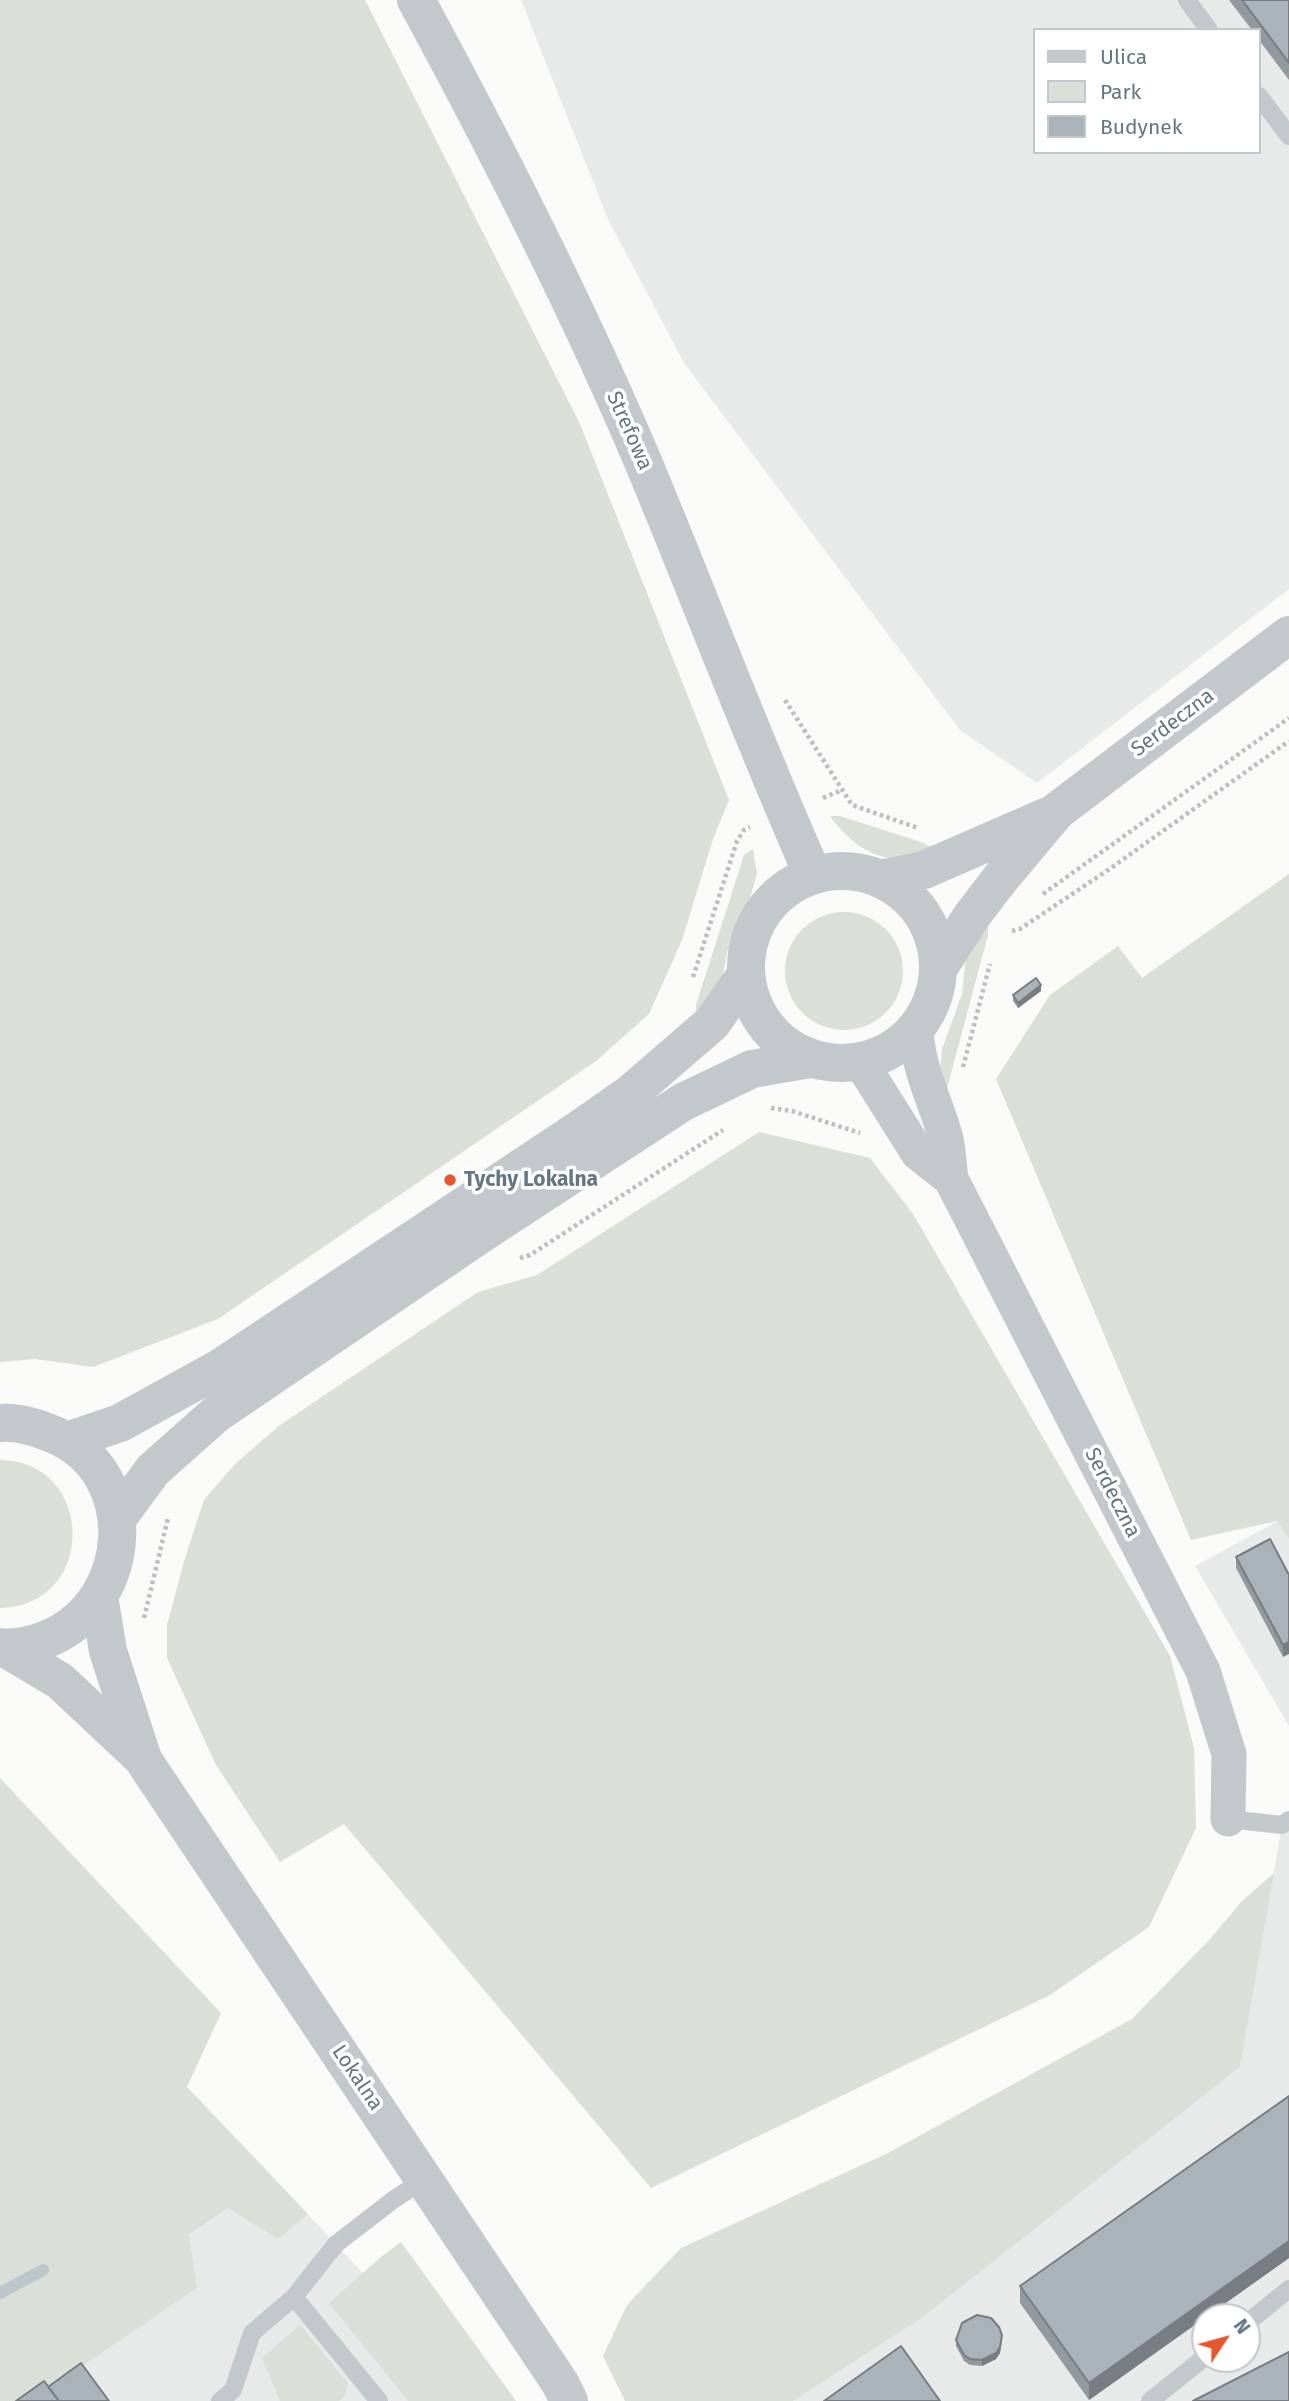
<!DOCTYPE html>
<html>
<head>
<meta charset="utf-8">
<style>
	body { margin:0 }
	#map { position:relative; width:1289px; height:2401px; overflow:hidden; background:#fafaf8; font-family:"Fira Sans",sans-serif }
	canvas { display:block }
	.legend { position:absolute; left:1033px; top:28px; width:228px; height:126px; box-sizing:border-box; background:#fff; border:2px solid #c1c8cd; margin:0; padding:9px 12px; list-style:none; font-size:21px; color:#657683 }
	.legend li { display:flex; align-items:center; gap:14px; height:35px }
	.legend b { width:35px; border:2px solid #c1c8cd }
	.north { position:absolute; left:1191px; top:2303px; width:70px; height:70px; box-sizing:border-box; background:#fff; border:2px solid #c1c8cd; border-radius:50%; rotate:54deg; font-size:19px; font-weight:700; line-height:28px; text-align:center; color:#657683 }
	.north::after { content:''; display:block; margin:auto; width:24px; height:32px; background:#e4572e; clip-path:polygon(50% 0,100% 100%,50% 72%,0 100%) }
</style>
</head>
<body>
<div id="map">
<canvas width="1289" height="2401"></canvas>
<ul class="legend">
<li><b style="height:9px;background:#c3c8cc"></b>Ulica</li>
<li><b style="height:19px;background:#dadfd7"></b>Park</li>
<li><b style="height:19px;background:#aab3b9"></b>Budynek</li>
</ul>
<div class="north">N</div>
</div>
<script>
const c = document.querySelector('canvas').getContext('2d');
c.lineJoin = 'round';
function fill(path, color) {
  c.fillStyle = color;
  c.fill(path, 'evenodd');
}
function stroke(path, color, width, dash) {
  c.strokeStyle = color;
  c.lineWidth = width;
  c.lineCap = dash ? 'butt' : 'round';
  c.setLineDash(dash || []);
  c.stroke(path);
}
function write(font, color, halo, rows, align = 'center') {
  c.font = font + ' "Fira Sans",sans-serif';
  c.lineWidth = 7;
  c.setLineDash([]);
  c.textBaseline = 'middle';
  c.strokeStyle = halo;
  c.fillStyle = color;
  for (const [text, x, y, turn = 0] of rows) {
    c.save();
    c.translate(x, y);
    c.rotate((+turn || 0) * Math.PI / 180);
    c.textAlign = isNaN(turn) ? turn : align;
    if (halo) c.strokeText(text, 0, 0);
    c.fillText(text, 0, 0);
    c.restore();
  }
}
fill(new Path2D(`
	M521,0H1289V589L1037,783L960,730L684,363L608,219ZM1035,30H1259V152H1035Z
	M1278,1521L1289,1539V1726L1195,1566Z
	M1289,1811V2401H793L922,2318L1240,2067L1282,1825ZM1205,2317H1247V2359H1205Z
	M187,2087L336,2244L481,2401H0V2111Z`), '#e8e9e9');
fill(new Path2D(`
	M0,0H365L580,424L729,800L713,839L682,940L649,1014L596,1061L218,1319L93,1367L35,1359L0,1362Z
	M830,816H840L921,842L937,850C924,853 911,857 899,858C870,860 846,838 830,816Z
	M753,849L757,874L750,898L727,952L722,982L696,1018V1005L744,855Z
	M1289,874V1539L1277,1521L1191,1540L996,1079L1050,995L1118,946L1142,978Z
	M785 971a59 59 0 1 1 118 0a59 59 0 1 1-118 0Z
	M988,919V935L945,1096L940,1071L942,1049L962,994L966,955Z
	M759,1132L870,1158L913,1214L1170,1656L1194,1748L1196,1828L1149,1927L1050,1995L651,2188L344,1824L280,1862L216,1765L167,1658V1625L185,1558L204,1500L235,1464L280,1425L478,1292L537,1275Z
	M0,1460C96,1461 98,1606 0,1608Z
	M0,1778L221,2013L187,2087L308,2214L278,2239L228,2208L189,2234L197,2288L31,2401H0Z
	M1274,1873L1240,2067L922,2318L793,2401H625L603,2356L627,2305L681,2248L888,2153L1132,2019L1211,1938L1242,1901Z
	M401,2242L516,2401H408L329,2303L381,2257Z
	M300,2325L348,2383L344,2397L339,2401H280L262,2358Z`), '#dadfd7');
stroke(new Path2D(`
	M0,2293L43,2270`), '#bbc7cb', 12);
stroke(new Path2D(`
	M785,700L852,805L918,828
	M823,798L842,790
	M1043,894L1289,718
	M1012,931L1020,929L1111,868L1289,741
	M693,977L737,841L744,830L750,827
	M963,1067L990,964
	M771,1108L792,1111L860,1133
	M520,1258L530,1255L723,1130
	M144,1618L168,1518`), '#bbbfc2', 4.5, [3.5, 3.5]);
stroke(new Path2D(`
	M1187,0L1209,30
	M1259,96L1289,136
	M1228,1819L1282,1825L1289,1820
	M294,2297L379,2401
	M1247,2323L1289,2289
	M220,2401L233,2390L252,2333L294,2297L336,2244L393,2200L425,2179
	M1150,2401L1205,2357`), '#c3c8cc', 18);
stroke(new Path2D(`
	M916,1029C918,1069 934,1098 945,1135C949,1149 949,1165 951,1179L1203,1671L1229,1754L1228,1819
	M860,1061L918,1153L951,1179`), '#c3c8cc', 35);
stroke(new Path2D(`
	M416,0C498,151 577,306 644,464C701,601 753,740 813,875
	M746 967a96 96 0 1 1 192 0a96 96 0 1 1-192 0Z
	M880,879L924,870L1048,816
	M938,969L971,917L1000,879L1057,811L1289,635
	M0,1423C19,1421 39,1428 57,1436C142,1475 134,1599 52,1637C36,1644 17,1649 0,1647
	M67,1441L120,1423L218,1369L578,1130L631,1093L712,1023L745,976
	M117,1519L153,1470L216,1414L484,1232L683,1102L752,1069L810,1059
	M99,1596L108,1651L142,1756
	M5,1648L60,1681L142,1758L560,2383L569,2401`), '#c3c8cc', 38);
fill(new Path2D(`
	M1229,0H1289V80L1259,40V30H1252Z
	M1041,991L1018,1008L1013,1001V995Z
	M1236,1557L1289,1575L1283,1657L1236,1568Z
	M1289,2258L1089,2400L1020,2303V2286Z
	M956,2340L1002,2341L1000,2353L996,2359L982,2366L970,2365L964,2361L956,2346Z`), '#929a9f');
fill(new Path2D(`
	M1041,985V991L1018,1008V1003Z
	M1289,1642V1654L1283,1657V1645Z
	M1289,2241V2258L1089,2400V2383Z
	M1002,2335L1000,2353L996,2359L982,2366V2360Z`), '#777d82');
const building = new Path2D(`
	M1242,0H1289V63Z
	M1036,978L1041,985L1018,1003L1013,995Z
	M1270,1539L1289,1575V1642L1283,1645L1236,1557Z
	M1289,2096V2241L1089,2383L1020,2286Z
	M977,2315L991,2318L999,2327L1002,2335L1000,2347L996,2353L982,2360L970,2359L964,2355L956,2340L962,2323Z
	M901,2346L940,2401H824Z
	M1289,2352V2401H1193Z
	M81,2363L109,2401H59L48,2387Z
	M44,2381L59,2401H16Z`);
fill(building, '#aab3b9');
stroke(building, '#777d82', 2);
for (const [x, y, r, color] of [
	[450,1180,7,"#e4572e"]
]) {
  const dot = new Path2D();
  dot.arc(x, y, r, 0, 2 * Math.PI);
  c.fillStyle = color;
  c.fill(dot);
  stroke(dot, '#fff', 2.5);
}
write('21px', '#657683', '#fff', [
	["Strefowa",629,431,66],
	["Serdeczna",1173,723,-37],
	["Serdeczna",1112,1493,63],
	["Lokalna",357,2078,56]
]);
write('bold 21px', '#657683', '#fff', [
	["Tychy Lokalna",464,1180]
], 'left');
</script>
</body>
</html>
